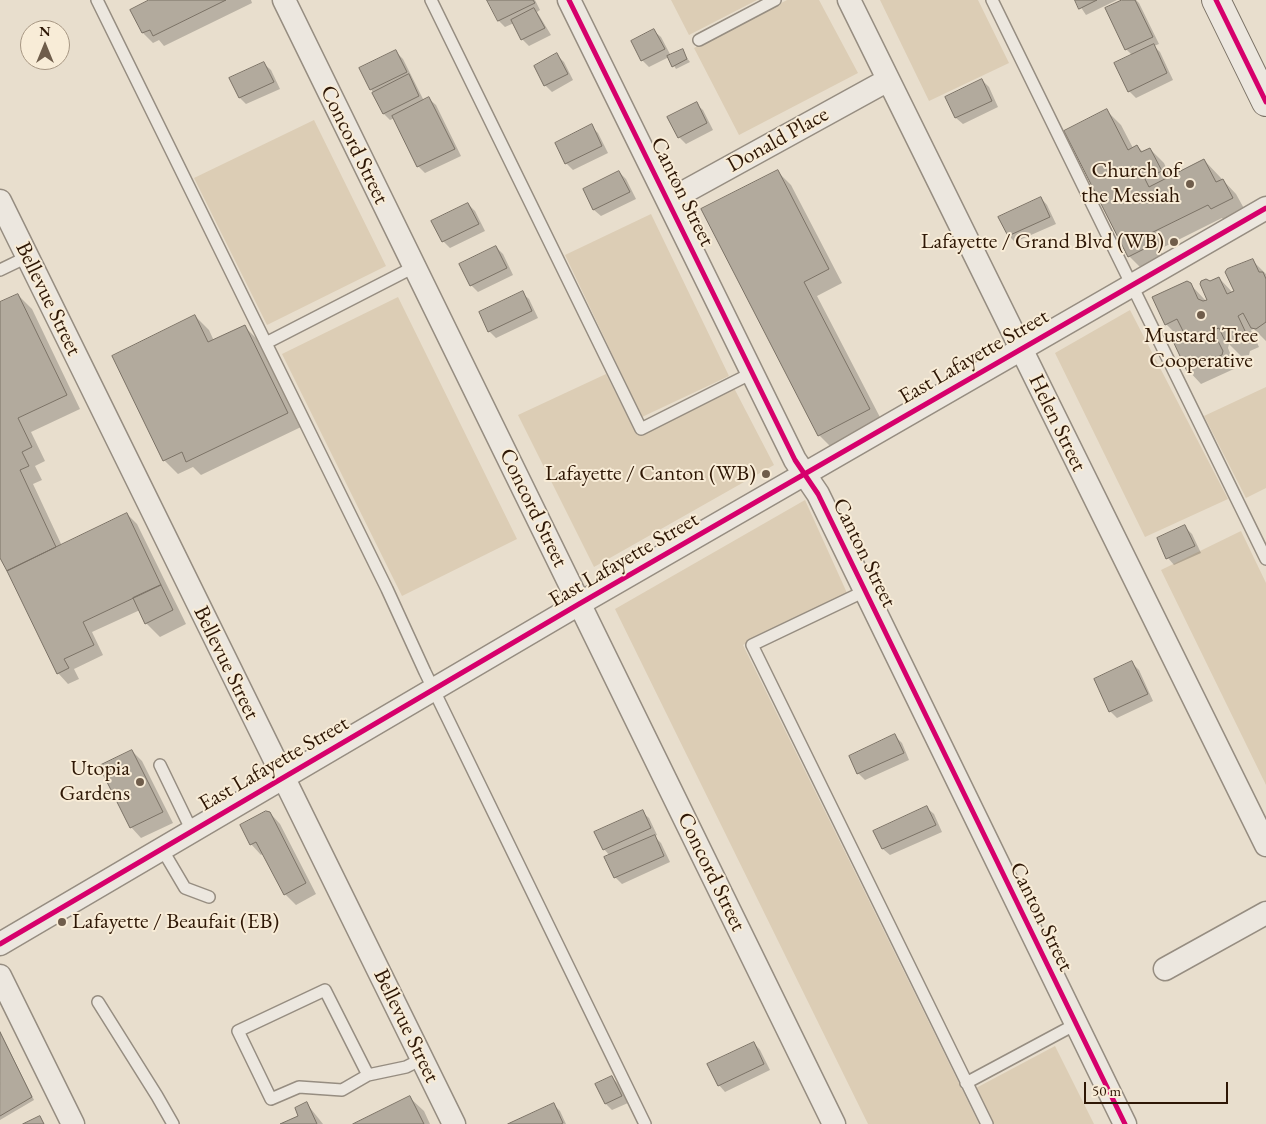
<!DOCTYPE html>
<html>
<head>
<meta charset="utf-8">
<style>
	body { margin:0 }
	#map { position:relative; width:1266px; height:1124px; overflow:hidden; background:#e8decd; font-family:"EB Garamond",serif }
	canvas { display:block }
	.north { position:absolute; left:20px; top:20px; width:50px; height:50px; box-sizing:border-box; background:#f8ecd7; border:1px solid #a79783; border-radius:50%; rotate:0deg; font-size:14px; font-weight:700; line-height:20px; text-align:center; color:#2e1705 }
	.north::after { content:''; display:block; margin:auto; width:18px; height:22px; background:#6f5d4b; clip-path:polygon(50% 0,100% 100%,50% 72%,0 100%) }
	.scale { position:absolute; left:1084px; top:1082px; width:144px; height:22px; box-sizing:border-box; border:2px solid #2e1705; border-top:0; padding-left:6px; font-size:15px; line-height:18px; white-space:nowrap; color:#2e1705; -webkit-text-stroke:4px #f8ecd7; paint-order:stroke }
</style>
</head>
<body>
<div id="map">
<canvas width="1266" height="1124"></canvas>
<div class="north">N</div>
<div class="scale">50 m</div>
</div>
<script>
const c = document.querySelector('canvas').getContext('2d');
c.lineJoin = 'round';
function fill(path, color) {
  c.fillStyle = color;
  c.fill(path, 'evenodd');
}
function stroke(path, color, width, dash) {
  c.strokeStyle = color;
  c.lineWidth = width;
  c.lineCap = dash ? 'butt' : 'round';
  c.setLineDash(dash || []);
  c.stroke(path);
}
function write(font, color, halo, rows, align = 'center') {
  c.font = font + ' "EB Garamond",serif';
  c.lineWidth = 4;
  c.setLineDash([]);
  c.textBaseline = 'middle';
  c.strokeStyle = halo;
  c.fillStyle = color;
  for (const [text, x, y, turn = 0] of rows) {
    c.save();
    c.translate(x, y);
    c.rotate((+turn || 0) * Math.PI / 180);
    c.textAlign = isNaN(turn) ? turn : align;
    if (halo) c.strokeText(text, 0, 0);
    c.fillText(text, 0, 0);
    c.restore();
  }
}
fill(new Path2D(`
	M671,0H757L689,35Z
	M787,0H819L858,73L739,135L694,48Z
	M880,0H978L1009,63L929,101Z
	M314,120L386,266L267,325L194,178Z
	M651,214L729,376L642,417L565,255Z
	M398,297L517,539L402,596L282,354Z
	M1130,310L1228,499L1145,537L1055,353Z
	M606,374L637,435L734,388L774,465L594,567L518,415Z
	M1266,387V488L1246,498L1204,416Z
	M805,500L847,593L743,645L979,1124H868L615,609Z
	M1241,531L1266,583V785L1161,570Z
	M1055,1046L1094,1124H993L976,1088Z`), '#dccdb5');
fill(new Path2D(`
	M152,0H251L252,3L164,46L159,40L153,43L143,33Z
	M490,0H535L540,10L537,12L551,35L529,46L522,39L514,23L505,27L499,21Z
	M1076,0H1117L1086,15Z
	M1124,0H1136L1139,3L1159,44L1154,46L1160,52L1173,80L1136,98L1129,91L1133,56L1126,49Z
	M654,31L661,37L671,56L682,51L690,62L676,69L669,57L649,67L642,60L632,42Z
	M396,52L403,59L424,101L429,99L436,105L461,156L425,173L418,166L395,118L390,120L384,114L371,89Z
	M557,55L564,62L573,80L552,92L545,85Z
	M264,64L271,70L280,89L246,104L240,98Z
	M982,80L989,87L998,107L963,124L956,118L946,97Z
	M696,104L703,110L713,130L686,144L679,137Z
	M1107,111L1121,125L1133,148L1137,146L1144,153L1150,149L1164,163L1170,177L1204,160L1236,194L1246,212L1225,222L1222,218L1160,249L1165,259L1143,270L1129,256Z
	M591,126L598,133L608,153L573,170L566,163Z
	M777,171L791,185L842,283L817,296L883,423L833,449L819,435Z
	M619,172L626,179L636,199L601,216L594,210L584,190Z
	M1041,198L1047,205L1056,224L1015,242L1009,236Z
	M468,204L475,211L485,231L450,248L443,241Z
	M496,247L503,254L513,275L478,292L471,285Z
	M1253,261L1266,274V341L1254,329L1251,330L1259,347L1250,351L1249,355L1241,356L1229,344L1228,348L1236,368L1201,384L1188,370L1179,337L1166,324L1190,284L1206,301L1209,300L1210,282L1219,278L1233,293Z
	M522,293L529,299L538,318L496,338L489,331Z
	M18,295L32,309L80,409L31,432L45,461L35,466L42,480L33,484L62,546L127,514L137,524L186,624L160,637L146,623L140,610L92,632L103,655L74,669L79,679L68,684L58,673L0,555V304Z
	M195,316L209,330L214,341L244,326L258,340L301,427L201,475L193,467L178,474L164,460Z
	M1185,527L1192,534L1201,553L1174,565L1168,558Z
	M1132,663L1139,670L1153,701L1117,718L1110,711Z
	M895,736L902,743L909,760L865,780L858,773Z
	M132,751L142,761L173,823L141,838L131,827Z
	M927,808L934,814L942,832L890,855L883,849L875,831Z
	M642,812L649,818L657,835L654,836L661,843L670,862L622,884L615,877L610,856L604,849Z
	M270,813L280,824L316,894L296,905L285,894L264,853L261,855L251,844Z
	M0,1031L34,1100L0,1120Z
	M754,1043L760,1050L770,1070L725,1092L719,1085Z
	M612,1077L618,1084L628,1103L612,1110L606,1104Z
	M410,1098L424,1111L430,1124H356Z
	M307,1104L323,1124H283L300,1116Z
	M553,1104L560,1111L566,1124H511Z`), '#0003');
const building = new Path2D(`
	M149,0H226L153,36L150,30L142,33L130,10Z
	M487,0H533L535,3L498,21Z
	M1075,0H1097L1079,9Z
	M1122,0H1135L1153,37L1125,50L1105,8Z
	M534,8L545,28L521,40L511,20Z
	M654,29L665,49L641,61L631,41Z
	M1154,44L1167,73L1128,92L1114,63Z
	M683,49L687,59L672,67L667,56Z
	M396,50L407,72L370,90L359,68Z
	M557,53L568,74L544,86L534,66Z
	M264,62L274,82L239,98L229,78Z
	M409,74L419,96L383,114L372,93Z
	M982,79L992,101L955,118L945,97Z
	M429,97L455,149L417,167L392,116Z
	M697,102L707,123L678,138L667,117Z
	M1107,109L1128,150L1137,145L1141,152L1150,148L1162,171L1145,179L1149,187L1204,159L1216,182L1223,179L1233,198L1211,209L1208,205L1147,235L1152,245L1128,257L1064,131Z
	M592,124L602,146L565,164L555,143Z
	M778,170L829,269L804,282L870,409L818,436L701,209Z
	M619,171L630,192L593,210L583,189Z
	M1041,197L1050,217L1008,236L998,217Z
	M468,203L479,224L442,242L431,221Z
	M496,246L507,268L470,286L459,264Z
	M1253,259L1259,272H1263L1266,279V322L1256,329L1251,328L1243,313L1238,316L1246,333L1232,343H1226L1219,328L1216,329L1214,333L1223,351L1222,355L1187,371L1172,339L1184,333L1177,319L1165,325L1152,297L1187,281L1191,283L1198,299L1203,301L1207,300L1200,284L1201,281L1206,279L1210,281L1219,277L1227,294L1234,291L1225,272L1227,269Z
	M523,291L532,311L488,332L479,312Z
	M18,294L67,395L18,418L32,447L22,452L29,466L20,470L56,547L7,571L0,558V302Z
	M195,315L208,342L245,325L288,413L186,462L182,452L163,461L112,356Z
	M127,513L161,585L83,622L94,645L64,659L69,668L57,674L7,571Z
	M1185,525L1195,546L1166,559L1157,538Z
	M161,585L173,610L145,624L133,598Z
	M1132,661L1148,694L1109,712L1094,679Z
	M895,734L904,753L857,774L849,756Z
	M132,750L163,812L130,828L99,766Z
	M927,806L936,825L882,849L873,831Z
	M643,810L651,828L603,850L594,832Z
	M266,811L270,812L306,883L284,895L256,842L250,845L240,825Z
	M655,835L664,856L614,878L604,857Z
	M0,1032L32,1097L0,1116Z
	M754,1042L764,1064L718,1086L707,1064Z
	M612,1076L622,1096L605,1104L595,1084Z
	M410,1096L424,1124H353Z
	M307,1102L317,1124H280L298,1116L295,1108Z
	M554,1103L563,1123L561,1124H508Z
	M40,1116L44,1124H23Z`);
fill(building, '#b2aa9d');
stroke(building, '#7b7266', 1);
const service = new Path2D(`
	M97,0L387,589L425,672L645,1124
	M431,0L641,429L752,373
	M992,0L1266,559
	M699,40L775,0
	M0,270L27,257
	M266,343L414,267
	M865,591L752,645L987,1124
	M160,765L192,831
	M162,849L185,888L209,897
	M98,1002L157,1096L173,1124
	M368,1075L325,990L238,1031L271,1099L299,1087L342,1090L368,1075L406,1067L422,1059
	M966,1083L1076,1024`);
const minor = new Path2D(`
	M284,0L834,1124
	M569,0L795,460L818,494L1125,1124
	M849,0L1266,845
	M0,201L454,1124
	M668,201L888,80
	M0,944L579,604L1266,208
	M1165,969L1266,913
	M0,976L73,1124`);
const secondary = new Path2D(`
	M1216,0L1266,102`);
stroke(service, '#968d81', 14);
stroke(minor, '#968d81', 25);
stroke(secondary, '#7b7266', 30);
stroke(service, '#ece7df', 11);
stroke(minor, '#ece7df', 22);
stroke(secondary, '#ece7df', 28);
stroke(new Path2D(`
	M569,0L795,460L818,494L1125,1124
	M1216,0L1266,102
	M0,944L579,604L1266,208`), '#d6006c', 5);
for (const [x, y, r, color] of [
	[1190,184,5,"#6f5d4b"],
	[1174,242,5,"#6f5d4b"],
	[1201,315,5,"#6f5d4b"],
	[766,474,5,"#6f5d4b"],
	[140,782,5,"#6f5d4b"],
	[62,922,5,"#6f5d4b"]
]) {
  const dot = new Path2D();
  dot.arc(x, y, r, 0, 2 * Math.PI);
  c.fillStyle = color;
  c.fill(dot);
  stroke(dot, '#f8ecd7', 2);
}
write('22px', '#2e1705', '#f8ecd7', [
	["Donald Place",778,140,-29],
	["Concord Street",354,145,64],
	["Canton Street",682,192,64],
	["Bellevue Street",48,299,64],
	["East Lafayette Street",974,357,-30],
	["Helen Street",1057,423,64],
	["Concord Street",533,508,64],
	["Canton Street",864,553,64],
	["East Lafayette Street",624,560,-30],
	["Bellevue Street",226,663,64],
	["East Lafayette Street",274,764,-30],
	["Concord Street",711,872,64],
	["Canton Street",1041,917,64],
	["Bellevue Street",406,1026,64]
]);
write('22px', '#2e1705', '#f8ecd7', [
	["Church of",1180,171],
	["the Messiah",1180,196],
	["Lafayette / Grand Blvd (WB)",1164,242],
	["Mustard Tree",1201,336,"center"],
	["Cooperative",1201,361,"center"],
	["Lafayette / Canton (WB)",756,474],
	["Utopia",130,769],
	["Gardens",130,794],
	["Lafayette / Beaufait (EB)",72,922,"left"]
], 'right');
</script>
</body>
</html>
